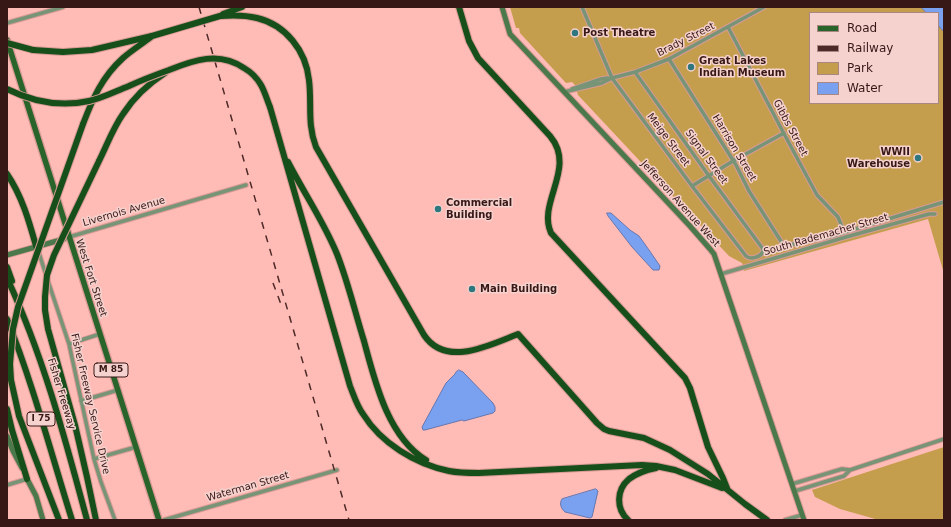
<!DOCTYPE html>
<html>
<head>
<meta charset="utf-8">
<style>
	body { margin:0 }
	#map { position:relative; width:951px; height:527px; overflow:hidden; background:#ffbbb5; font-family:"DejaVu Sans",sans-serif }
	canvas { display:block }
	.frame { position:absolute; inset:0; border:8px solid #371816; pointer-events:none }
	.legend { position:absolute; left:809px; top:12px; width:130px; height:92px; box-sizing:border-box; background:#f5d2ce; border:1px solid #a98884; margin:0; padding:5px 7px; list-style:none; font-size:12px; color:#371816 }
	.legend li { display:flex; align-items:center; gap:8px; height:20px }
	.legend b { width:20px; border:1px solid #a98884 }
</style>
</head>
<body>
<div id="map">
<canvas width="951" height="527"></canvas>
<div class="frame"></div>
<ul class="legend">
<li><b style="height:5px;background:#29642b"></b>Road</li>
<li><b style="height:5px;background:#4d2a27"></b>Railway</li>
<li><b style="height:11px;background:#c49e4c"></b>Park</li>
<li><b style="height:11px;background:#7aa0f0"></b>Water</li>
</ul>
</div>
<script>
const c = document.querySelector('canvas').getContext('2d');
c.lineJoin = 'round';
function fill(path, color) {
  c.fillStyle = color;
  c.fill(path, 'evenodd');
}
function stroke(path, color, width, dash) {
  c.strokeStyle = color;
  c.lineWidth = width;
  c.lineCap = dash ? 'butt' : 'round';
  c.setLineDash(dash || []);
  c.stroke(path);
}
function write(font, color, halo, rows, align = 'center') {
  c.font = font + ' "DejaVu Sans",sans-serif';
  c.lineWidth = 3;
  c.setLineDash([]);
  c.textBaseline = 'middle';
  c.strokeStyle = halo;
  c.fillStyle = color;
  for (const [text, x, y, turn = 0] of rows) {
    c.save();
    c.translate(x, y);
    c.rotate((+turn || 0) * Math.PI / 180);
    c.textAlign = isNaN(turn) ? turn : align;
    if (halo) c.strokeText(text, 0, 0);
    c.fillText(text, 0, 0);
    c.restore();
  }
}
fill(new Path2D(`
	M510,7H921L927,13H810V103H938V25L944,32V270H943L928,219L744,271L742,263L729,256L578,95L575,85L572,82L566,83L520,33L519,28H516Z
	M944,447V520H879L840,509L815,497L812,490Z`), '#c49e4c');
const water = new Path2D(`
	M921,7H944V32L938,25V13H927Z
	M607,213H611L630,230L639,236L649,250L660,266L659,270H653L632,247L608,216Z
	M459,370L463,372L493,403L495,407V411L493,413L464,421L462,420L425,430H423L422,427L446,383L455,374L456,372Z
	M596,489L598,491L592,517L590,518L565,512C561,509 559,503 562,499Z`);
fill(water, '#7aa0f0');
stroke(water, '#6677af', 1);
const street = new Path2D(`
	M582,7L612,78L692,186L746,256C751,260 760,257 763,252V249L709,176L635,72
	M7,23L63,7
	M728,27L782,130L817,195L838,217L844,232
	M669,59L736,165L749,191L784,246L829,237L944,202
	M572,89L575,88L601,79L608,78
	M564,92L602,83L612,78L635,72L669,59L764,7
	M692,186L733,161L784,133
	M69,237L246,185
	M39,253L46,275
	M721,274L846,237L929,214H935
	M48,281L69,344L94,459L101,482L115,520
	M69,344L100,334
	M81,401L118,390
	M94,459L136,447
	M792,484L842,469L850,470L944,439
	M7,485L27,479
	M795,491L844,476L850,470
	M164,520L337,470
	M785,520L802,515`);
const secondary = new Path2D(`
	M502,7L510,34L689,225L710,249L714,254L804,520
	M7,255L64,239
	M7,436L13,451L22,468
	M26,477L36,496L43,520`);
const primary = new Path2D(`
	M7,40L159,520`);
const highway = new Path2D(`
	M459,7L469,41L478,58L550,136C577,168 537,202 551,233L685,378L690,388L708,447L723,478L727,488
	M223,14L242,7
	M220,16C232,15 245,15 257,18C286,25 306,51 309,80C312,104 307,124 316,147L424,335C446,368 490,345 518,334L597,423L604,429L609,431L644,438L670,450L708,474L745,504L767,520
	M33,50L63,52L92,50L152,36
	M270,107L350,386C354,396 357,406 363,414C381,443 415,464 449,471C459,473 469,473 479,473L642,465L656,466L675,470L722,488
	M83,124C93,98 102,77 123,58C132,50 142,44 151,37
	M99,161C107,145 113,128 123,114C134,97 148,84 165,73
	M288,162C304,193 324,222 337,254C348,282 355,312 364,341C375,382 388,437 426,460
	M7,174C22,196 29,221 36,246
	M7,267L12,281
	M7,278C43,355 65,438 87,520
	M45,297V310L48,329L75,425L87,477L96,520
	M7,319C33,384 51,453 72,520
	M10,364L11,380L19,416L59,520
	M7,409L12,430L27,479
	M628,520C616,509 616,490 629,479C637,473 646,470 656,468`);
stroke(street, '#d79a95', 5.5);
stroke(secondary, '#d79a95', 7);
stroke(primary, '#d79a95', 8);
stroke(highway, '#d79a95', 8);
stroke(street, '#779576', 3.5);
stroke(secondary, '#4b794b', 5);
stroke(primary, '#29642b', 5.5);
stroke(highway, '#174f1b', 6);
stroke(new Path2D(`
	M199,7L349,520
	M273,283L282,307`), '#4d2a27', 1.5, [7, 7]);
const highwayBridge = new Path2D(`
	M152,36L220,16
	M7,43L33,50
	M7,89C33,102 61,107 89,101C103,98 116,91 129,86C142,80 155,75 169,70C194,60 219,51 244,68C251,72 257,78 261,85C265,92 267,100 270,107
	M45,297L47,275L54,255L99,161
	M10,364L13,329L18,307L83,124`);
stroke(highwayBridge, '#d79a95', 8, []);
stroke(highwayBridge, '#174f1b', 6);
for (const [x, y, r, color] of [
	[575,33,4,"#2e777e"],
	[691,67,4,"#2e777e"],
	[918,158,4,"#2e777e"],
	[438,209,4,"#2e777e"],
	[472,289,4,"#2e777e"]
]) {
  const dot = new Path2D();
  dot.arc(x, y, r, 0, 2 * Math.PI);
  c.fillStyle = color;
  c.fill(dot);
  stroke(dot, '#f5d2ce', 1.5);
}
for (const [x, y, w] of [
	[111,370,34],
	[41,419,28]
]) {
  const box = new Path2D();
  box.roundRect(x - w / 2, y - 7, w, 14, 3);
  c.fillStyle = '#f5d2ce';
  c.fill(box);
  stroke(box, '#371816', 1);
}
write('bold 9px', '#371816', null, [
	["M 85",111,370],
	["I 75",41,419]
]);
write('bold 10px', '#371816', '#f5d2ce', [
	["Post Theatre",583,33],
	["Great Lakes",699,61],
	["Indian Museum",699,73],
	["WWII",910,152,"right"],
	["Warehouse",910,164,"right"],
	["Commercial",446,203],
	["Building",446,215],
	["Main Building",480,289]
], 'left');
write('10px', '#371816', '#f5d2ce', [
	["Brady Street",686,40,-27],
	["Gibbs Street",790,128,62],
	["Meige Street",668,140,53],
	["Harrison Street",734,148,59],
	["Signal Street",706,157,54],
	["Jefferson Avenue West",680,204,48],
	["Livernois Avenue",124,212,-16],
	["South Rademacher Street",826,235,-16],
	["West Fort Street",91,278,72],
	["Fisher Freeway",61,394,73],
	["Fisher Freeway Service Drive",90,404,77],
	["Waterman Street",248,487,-16]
]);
</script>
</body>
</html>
